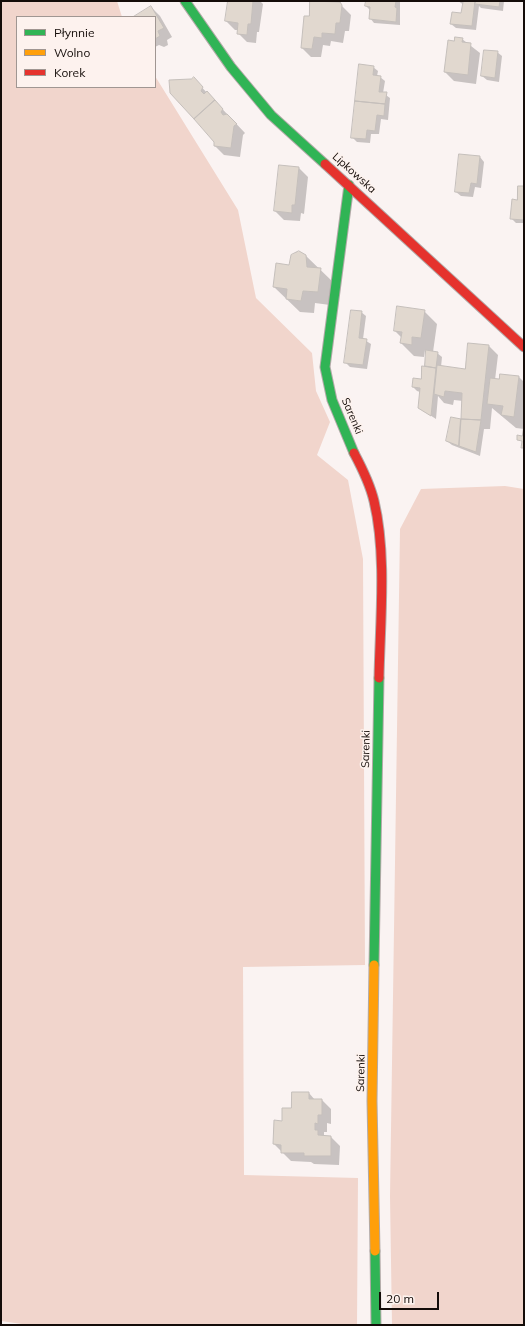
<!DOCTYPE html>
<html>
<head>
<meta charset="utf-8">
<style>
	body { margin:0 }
	#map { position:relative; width:525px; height:1326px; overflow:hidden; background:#faf3f2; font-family:Mulish,sans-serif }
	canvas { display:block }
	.frame { position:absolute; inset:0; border:2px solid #140c09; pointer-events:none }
	.legend { position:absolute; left:16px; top:16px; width:140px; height:72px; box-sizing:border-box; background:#fdf2ee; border:1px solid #a09692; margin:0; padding:5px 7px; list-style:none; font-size:12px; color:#140c09 }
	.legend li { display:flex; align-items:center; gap:8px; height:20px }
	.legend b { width:20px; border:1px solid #a09692 }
	.scale { position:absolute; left:379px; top:1292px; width:60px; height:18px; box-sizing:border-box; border:2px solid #140c09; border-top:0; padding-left:5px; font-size:12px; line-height:14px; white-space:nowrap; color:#140c09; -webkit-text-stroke:3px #fdf2ee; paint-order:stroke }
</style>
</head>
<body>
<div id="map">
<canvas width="525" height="1326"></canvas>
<div class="frame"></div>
<ul class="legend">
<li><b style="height:5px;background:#30b455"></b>Płynnie</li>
<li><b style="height:5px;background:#ff9f0a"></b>Wolno</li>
<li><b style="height:5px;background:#e5322d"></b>Korek</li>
</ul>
<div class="scale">20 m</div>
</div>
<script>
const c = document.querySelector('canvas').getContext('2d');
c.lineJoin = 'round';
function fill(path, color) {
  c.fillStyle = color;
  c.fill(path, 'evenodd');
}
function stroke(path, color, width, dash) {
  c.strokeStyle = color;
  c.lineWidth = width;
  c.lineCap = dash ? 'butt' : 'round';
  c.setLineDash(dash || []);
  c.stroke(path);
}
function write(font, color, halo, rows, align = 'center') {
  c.font = font + ' Mulish,sans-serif';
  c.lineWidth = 3;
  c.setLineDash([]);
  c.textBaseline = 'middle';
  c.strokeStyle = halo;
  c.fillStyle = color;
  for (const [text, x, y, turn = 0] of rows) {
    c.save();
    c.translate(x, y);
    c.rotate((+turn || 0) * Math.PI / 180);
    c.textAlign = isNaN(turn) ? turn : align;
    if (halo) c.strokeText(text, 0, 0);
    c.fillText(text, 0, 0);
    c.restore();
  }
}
fill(new Path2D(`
	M1,1H117L122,17H17V87H155V76L238,210L256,298L312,353L316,391L330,422L317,455L348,480L363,559L365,965L243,967L244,1175L358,1178L357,1325H29L1,1321Z
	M505,486L524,489V1325H392L390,1196L400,529L421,489Z`), '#f1d5cc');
fill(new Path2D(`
	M229,1H260L263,4L259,32H257L256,43L247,42L238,33L239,30H235L226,21Z
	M311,1H333L339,3L351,15L349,31H345L343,43L331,41L330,46L323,45L321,57H311L302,48L310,17Z
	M367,1H400V25L374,23L370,18L371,11L366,6Z
	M458,1H504L503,11L481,8L479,6L476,30L456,28L451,24L462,14L464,5Z
	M151,7L160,16L172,37L167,40L168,45L164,47L159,45L155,47V17H135Z
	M462,39L480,53L476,84L454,81L445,72L455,42Z
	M497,52L502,56L499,82L487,80L482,76Z
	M373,67L378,71L377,76L380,77L385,81L383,93L390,98L388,120L381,119L379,134H371L370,143L357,142L352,137Z
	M193,78L245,133L243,135L240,157L224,155L215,146L216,141L191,80Z
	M460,155L480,157L484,162L481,188L475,187L473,197L461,196L456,192Z
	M299,168L308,177L304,214L301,213L300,221L284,220L275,211Z
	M524,187V223H516L511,218Z
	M296,252H300L305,255L333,282L330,305L315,303L314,313L300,312L274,287L290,266L292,256Z
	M424,311L437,324L433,352L437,353L442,357L441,367L466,370L489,346L498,355L495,380L519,377L524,382V429L516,428L492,408L490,429H484L480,456L452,445L447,441L451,418L462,419L463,401L454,400L453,405L444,403L438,396L436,419L419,408L420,392L417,391L413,387L422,380L427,350H425L424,357L414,356L401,343L402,338L395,331Z
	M361,312L366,316L363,339L371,344L367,369L350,367L345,362Z
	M309,1093L315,1100H322L331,1109V1124L327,1123V1132H324V1136L331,1137L340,1146L339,1165L314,1164L311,1162L291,1161L274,1144L283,1122L292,1109Z`), '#0003');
const building = new Path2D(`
	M228,1H253L251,24H248L247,35L237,34L238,23L225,21Z
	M310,1L340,2L342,5L340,23H336L335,34L322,33V38L314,37L312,49L301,48L304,16H309Z
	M366,1H396L395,7L397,8L396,22L369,19L370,7L365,6Z
	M457,1H475L472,26L450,24L452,12L461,13L463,2Z
	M476,1H500L499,7L475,4Z
	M151,6L164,28L158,31L160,36L155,39V17H133Z
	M455,37L463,38L462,42L471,43L468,75L444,72L448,40L454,41Z
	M484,50L498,51L495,78L481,76Z
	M359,64L374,66L373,75L381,76L379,92H387L385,104L355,101Z
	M194,77L203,87L201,91L204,94L207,91L215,100L194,119L170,93L169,80L191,79Z
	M215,100L223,109L221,112L223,115L227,114L237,124L234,126L231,148L214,146V142L194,119Z
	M355,101L385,104L384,116L377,115L375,131L367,130L366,139L351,138Z
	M459,154L480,156L477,184L471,183L469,193L455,192Z
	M279,165L299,167L295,205H292V213L274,211Z
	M518,186H524V220L510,219L512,199L517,200Z
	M299,251L306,255L307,267L321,268L318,292L303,291L301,301L286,299L287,289L273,287L276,263L289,265L291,255Z
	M397,306L425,310L421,338L412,337V345L400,343L402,332L394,331Z
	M351,310L362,311L359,338L367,339L363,365L344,363Z
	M468,343L489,345L481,420L461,419L462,393L445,391L444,397L434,394L437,365L465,369Z
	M426,350L438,352L436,368L425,366Z
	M422,366L436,368L431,416L418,408L420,388L412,387L413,378L421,379Z
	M500,374L519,376L514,417L501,415L503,406L487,404L490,378L499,379Z
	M451,417L461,419L459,446L446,441Z
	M461,419L481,420L476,452L459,446Z
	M524,425V448H521L522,441L517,440V435L522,436Z
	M292,1092H309V1099H322V1115H318V1124L315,1123V1130H318V1135L331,1136V1156H304V1153H281V1145L273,1144L274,1120L282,1121V1108H291Z`);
fill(building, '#e1d8cf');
stroke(building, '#c5bfbb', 1);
const fast = new Path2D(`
	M185,1L231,67L271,115L325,164
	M349,185L325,367L332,400L354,453
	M374,965L379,678
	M375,1251L376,1325`);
const slow = new Path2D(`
	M374,965L372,1101L375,1251`);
const jam = new Path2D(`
	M325,164L524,347
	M354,453C362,468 370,484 374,501C387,555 380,623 379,678`);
stroke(fast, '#b2aaa8', 11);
stroke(slow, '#b2aaa8', 11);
stroke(jam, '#b2aaa8', 11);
stroke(fast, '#30b455', 9);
stroke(slow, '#ff9f0a', 9);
stroke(jam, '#e5322d', 9);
write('11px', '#140c09', '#fdf2ee', [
	["Lipkowska",354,173,42],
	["Sarenki",352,416,67],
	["Sarenki",366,749,-89],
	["Sarenki",361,1073,-89]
]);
</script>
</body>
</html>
